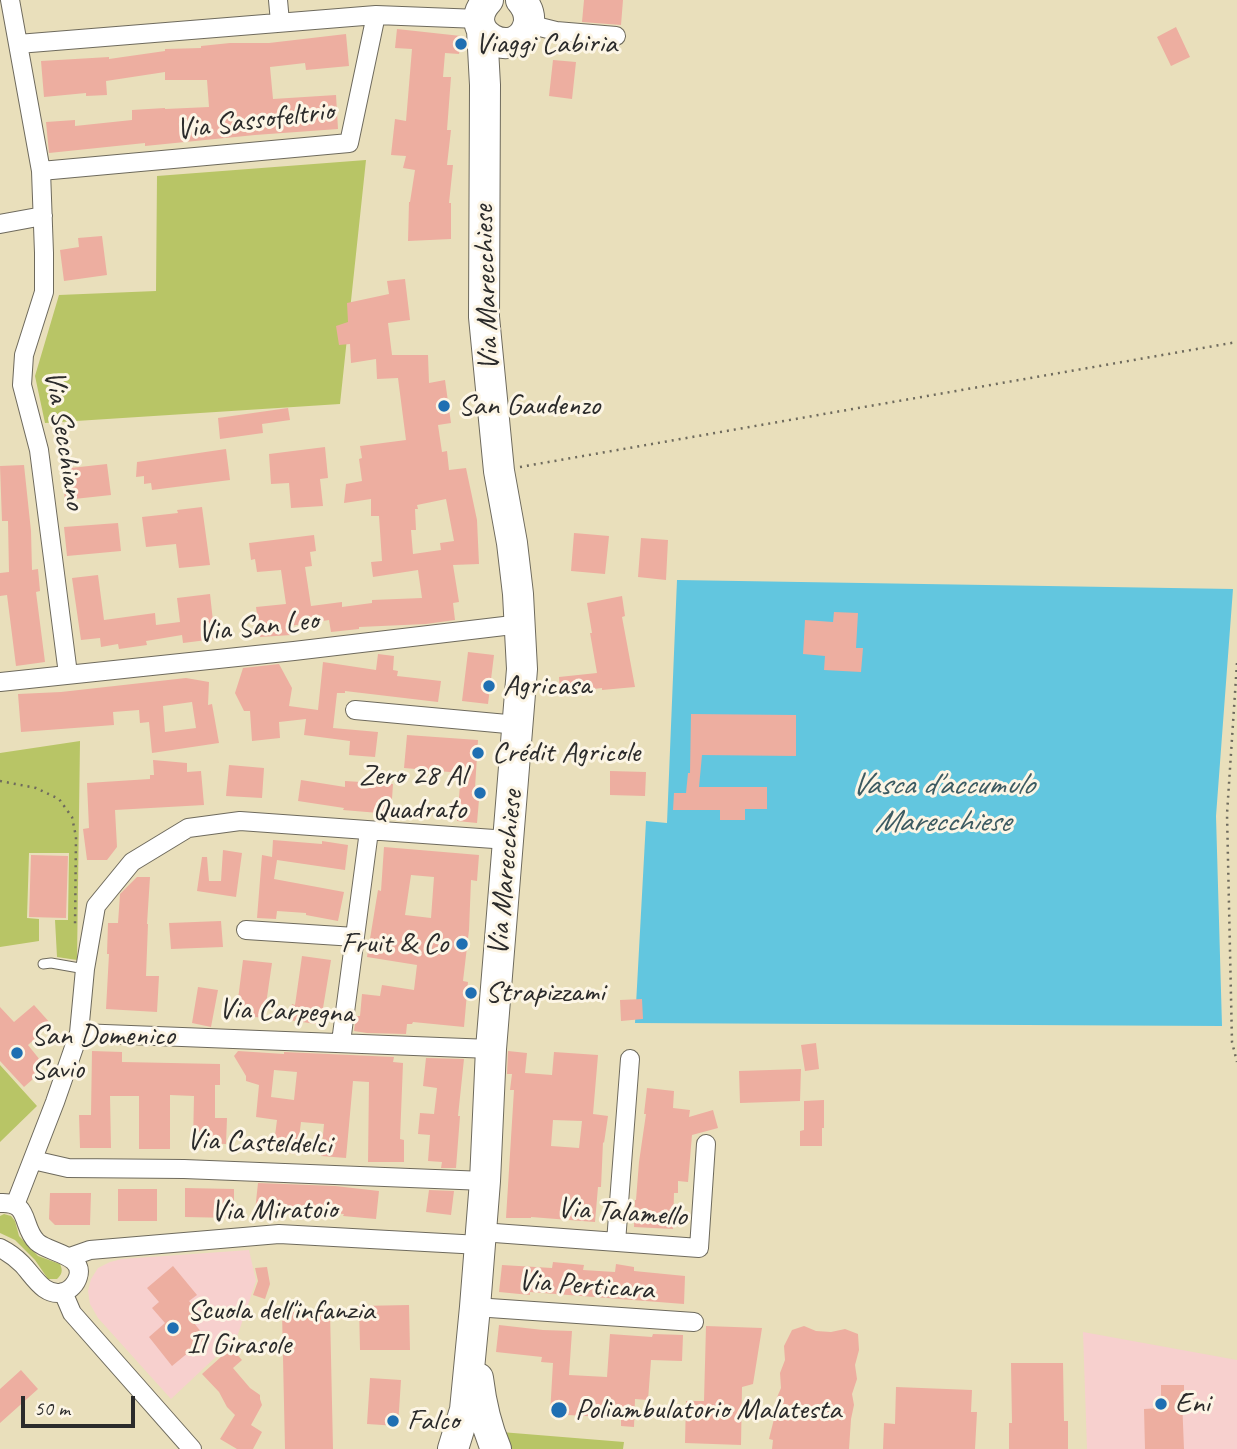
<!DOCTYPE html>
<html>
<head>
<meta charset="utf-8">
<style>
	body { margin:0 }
	#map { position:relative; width:1237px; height:1449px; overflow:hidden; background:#e9dfbb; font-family:Caveat,sans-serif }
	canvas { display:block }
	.scale { position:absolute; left:21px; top:1396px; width:114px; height:32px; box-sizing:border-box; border:4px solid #2b2b2b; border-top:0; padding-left:9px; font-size:21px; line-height:24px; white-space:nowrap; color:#2b2b2b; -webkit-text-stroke:5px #fcf5e5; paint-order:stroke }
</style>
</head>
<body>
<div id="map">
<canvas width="1237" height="1449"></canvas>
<div class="scale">50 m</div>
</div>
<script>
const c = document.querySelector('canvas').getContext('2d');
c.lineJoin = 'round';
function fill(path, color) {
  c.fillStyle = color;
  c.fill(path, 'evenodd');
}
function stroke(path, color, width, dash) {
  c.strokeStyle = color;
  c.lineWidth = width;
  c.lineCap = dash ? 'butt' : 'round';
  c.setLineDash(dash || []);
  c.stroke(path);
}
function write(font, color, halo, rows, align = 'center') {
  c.font = font + ' Caveat,sans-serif';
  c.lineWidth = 6;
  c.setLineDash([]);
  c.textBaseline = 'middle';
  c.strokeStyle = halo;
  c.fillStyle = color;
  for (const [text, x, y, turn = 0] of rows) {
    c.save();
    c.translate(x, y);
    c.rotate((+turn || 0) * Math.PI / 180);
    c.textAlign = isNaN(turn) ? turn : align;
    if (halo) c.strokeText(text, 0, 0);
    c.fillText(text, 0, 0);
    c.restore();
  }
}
fill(new Path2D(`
	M249,1250L256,1281L237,1337L171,1399L98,1318L90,1304L88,1291L91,1279L98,1268L110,1262L122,1259Z
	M1083,1332L1237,1360V1449H1087Z`), '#f7d0ce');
fill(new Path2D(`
	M366,160L340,404L45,423L35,376L59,295L156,291L157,176Z
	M80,741L77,960L57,957L55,920H68L69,853H29L27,918L39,919V941L0,947V753Z
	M0,1065L37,1106L0,1142Z
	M4,1214L11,1216L15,1221L19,1236L38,1256L60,1264C63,1271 62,1274 57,1279H48L35,1260L15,1240L0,1233V1216Z
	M501,1432L624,1442L623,1449H507Z`), '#b8c566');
fill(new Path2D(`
	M677,580L1233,589L1216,816L1222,1026L635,1023L646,821L667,823Z`), '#62c6df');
fill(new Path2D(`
	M584,0H623L621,25L582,22Z
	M1176,27L1190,57L1171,66L1157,37Z
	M397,29L461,36L459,54L445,53L443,77H451L447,130H451L447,165H453L449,203H451V239L408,241L409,202H410L415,170L403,168L406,156L391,155L395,119L406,121L412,49L395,48Z
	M346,34L349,66L306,70L305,63L270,67L273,99L336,95L338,129L255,135L145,146V143L49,153L46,122L75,120V126L132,120V110L165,108V109L209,107L207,80H165V72L106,81L107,95L86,96V93L44,97L41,61L109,57V59L165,51V49L201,48V46L230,43H269Z
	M553,60L576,62L572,99L549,96Z
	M102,236L107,275L64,281L60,250L79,247L78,238Z
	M405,279L410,320L388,323L392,355H428L429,383L445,380L451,423L438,425L442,452L447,451L449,470L466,468L477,520L479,564L453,565L459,602L453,603L455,620L426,624L359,627V629L331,632L329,620L290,626L291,635L260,637L256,607L286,604L281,570L257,572L255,559L251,560L249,543L314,535L316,551L310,552L312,566L305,567L311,606L342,602V607L372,603V600L422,598L418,570L373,577L371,562L382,561L379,516H371V499L344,503L346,484L362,481L359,459L362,458L360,446L406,440L398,378L377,379L376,359L351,363L350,344L339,345L336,326L348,322L347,303L389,294L387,281ZM446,499L454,541L440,543L441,550L413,554L411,530H416L415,509H418L417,505Z
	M288,408L290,420L262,424L263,433L220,439L218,418Z
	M325,447L328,478L320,479L323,506L291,508L289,483L271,484L269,454Z
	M226,449L230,480L152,490L151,483L144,484V476L136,477L137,462Z
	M107,464L111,495L65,500L61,469Z
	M24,465L31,531L32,570L38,569L40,591L36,592L45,662L16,666L7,595L0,596V573L9,572L8,521H2L0,466Z
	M202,507L210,565L179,568L176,544L146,547L142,517L178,513L177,510Z
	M118,523L121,551L67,556L64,527Z
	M574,533L609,536L605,574L571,571Z
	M641,538L668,540L666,580L638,577Z
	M98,575L104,620L155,613L156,625L180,622L177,598L210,594L215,639L183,643L182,635L146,641L147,645L119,649L118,644L101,647L100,638L81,640L72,578Z
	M622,596L625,616L622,617L635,687L602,690V688L560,693L559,677L597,673L590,633H592L587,603Z
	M834,612L858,613L856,648H863L861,672L824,670L825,656L803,654L805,620L833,622Z
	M468,652L494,655L488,704L462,701Z
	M378,654L394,656L393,670L398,671L397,676L441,681L438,702L345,691V693H337L333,728L378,732L375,757L349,755L350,741L304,735L306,719L279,722L280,738L252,741L250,711H244L235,693L243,668L279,664L292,688L289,706L318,710L323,662L376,670Z
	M186,678L209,682L208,705L212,704L219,743L152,753L149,722L140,723L139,710L113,712L114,725L21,732L18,694L61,692ZM192,702L196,728L165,732L163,706Z
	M691,714L796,715V756L702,755L699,787H767V809H745V820H720V810H673L674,793H686L688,773H690Z
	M407,735L478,740L475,788H480L477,823L457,821L461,773L404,768Z
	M153,760L187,763V772L201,771L204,805L115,810L117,847L107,860H87L83,829L89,828L87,783L150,779V775H154Z
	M229,765L264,768L262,798L226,796Z
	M610,771L646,772L645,796L610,795Z
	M301,780L345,787V781L393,784L391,814L343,810L344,808L298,801Z
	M273,840L322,844V841L348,845L345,870L277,860L274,879L344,892L338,921L306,915V913L277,911L276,919L257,918L262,855L272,857Z
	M384,847L479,855L477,881L471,880L469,930L463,981L468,982L464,1027L413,1022L412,1024H407L406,1034L367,1033L354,1031L356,1016H360L362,994L380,996L382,985L414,990L417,965L367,957L378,890L381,891ZM411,875L434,877L431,918L405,915Z
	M223,850L242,853L236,897L197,891L202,857H207L209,881H221Z
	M31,855L68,856L66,918L29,917Z
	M137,877H150L147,924H148L146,976H159L157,1012L106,1009L109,954H107L108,923H118L120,894Z
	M221,921L223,947L171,949L169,923Z
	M302,956L331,960L322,1014L318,1013L316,1024L289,1020L292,1004L295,1005Z
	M243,960L272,963L264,1018L236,1015Z
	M198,987L218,990L211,1027L192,1023Z
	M642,999L643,1019L621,1021L620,1000Z
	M34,1005L51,1024L28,1045L40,1060L33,1079L24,1087L0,1061V1007L14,1022Z
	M816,1043L819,1069L805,1071L801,1045Z
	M92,1051L122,1052V1062L220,1064V1085H215V1118H227L226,1144L193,1143L194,1096L170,1095V1149H139V1096H110L111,1148H80L79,1115H91Z
	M238,1051L284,1054V1052L394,1057L393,1062L403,1063L400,1139L404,1140V1162H368L369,1082L353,1081L346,1158L321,1156L324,1124L301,1122L297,1154L273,1151L277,1120L256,1117L259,1085L246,1081V1076L234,1056ZM274,1070L297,1072L294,1100L271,1097Z
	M508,1051L527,1053L525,1073L552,1075L554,1052L598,1055L593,1114L608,1116L604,1143L603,1142L601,1187H598L595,1222L531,1217V1218H506L514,1090H510L512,1074H507ZM553,1120L582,1121L579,1148L551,1146Z
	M426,1058L464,1059L458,1116H460L456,1168H441L442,1162L428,1161L430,1135L418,1134L420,1113L434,1114L437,1088L423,1086Z
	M801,1069L800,1101L740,1103L739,1071Z
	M647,1088L674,1091L673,1108L690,1110L689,1117L713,1110L718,1128L692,1135L688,1182L678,1181V1193H674L673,1229L634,1227L635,1200H636L639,1162L646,1114H644Z
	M824,1100V1128H822V1146H800V1131L804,1130V1101Z
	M258,1183L335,1186L379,1191L376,1219L343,1216L344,1214L285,1210L284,1214L255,1211Z
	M185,1188L234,1189V1218L185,1217Z
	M118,1189H157V1221H118Z
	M429,1190L454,1191L451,1215L426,1212Z
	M50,1193H91L90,1225H55L49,1219Z
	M553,1262L584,1265L583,1270L615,1272L616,1264L634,1267V1271L685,1276L684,1304L530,1292V1295L499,1292L502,1265L552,1268Z
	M173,1266L197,1295L189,1301L202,1316L194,1323L206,1338L172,1366L149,1337L165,1323L152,1308L159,1302L147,1288Z
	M267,1267L270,1284L265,1299L253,1295L258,1281L255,1268Z
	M409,1305L410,1350H360L359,1306Z
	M330,1311L333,1449H285L282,1312Z
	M499,1325L543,1330L572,1331L569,1375L607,1377L610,1334L652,1337L653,1334L683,1335L682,1361L651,1360L648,1400L635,1399L634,1427L621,1426V1418L550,1414L553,1363L541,1362L542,1357L496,1352Z
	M706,1326L762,1328L753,1384L742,1387L741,1445L685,1443L686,1401H704Z
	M804,1326L816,1331L831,1332L845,1329L858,1334L859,1350L855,1365L857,1379L852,1394L854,1405L851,1419L849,1449H772L773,1440L769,1439L775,1415V1402L781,1388L780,1373L785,1360L784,1346L792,1330Z
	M231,1348L242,1360L233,1368L250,1388L260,1395V1399L262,1405L251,1425L262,1432L253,1449H237L220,1439L235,1415L227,1407L219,1392L202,1374Z
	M1011,1363H1063L1064,1421H1068V1449H1009V1423H1012Z
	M21,1370L38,1389L0,1423V1389Z
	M370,1378L401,1380L398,1426L367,1424Z
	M1161,1385H1184V1399H1182L1184,1449H1145L1144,1409L1161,1408Z
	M896,1387L972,1390L971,1412H977L975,1449H883L884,1423L895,1424Z`), '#edaea0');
const service = new Path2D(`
	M43,964L51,963L85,969`);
const minor = new Path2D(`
	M10,0L41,171L44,253V292L24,355L22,385L39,450L68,674
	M278,0L280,22
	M528,24L556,31L616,36
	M18,44L376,15L479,19
	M41,171L349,143L376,15
	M0,224L43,216
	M0,682L294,651L521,624
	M355,710L518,725
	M246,930L355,937
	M79,1033L491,1049
	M341,1042L369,831
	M33,1160L68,1168L184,1169L485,1181
	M0,1203C31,1201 21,1227 37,1242C49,1253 85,1255 78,1277C76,1284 70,1290 64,1292C44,1298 33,1275 22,1264C15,1257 8,1252 0,1248
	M15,1205L55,1102L79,1033L85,969L96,906L132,862L188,828L240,821L508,840
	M481,1232L699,1248L706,1144
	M616,1242L630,1059
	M70,1257L90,1250L279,1234L480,1245
	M63,1292L72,1313L192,1449
	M475,1307L694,1322`);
const primary = new Path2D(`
	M488,0C457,33 516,63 528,26C531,16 527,7 521,0
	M478,1378C481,1403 486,1426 496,1449
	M453,1449L465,1410L475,1307L485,1181L491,1049L522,669L518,594L512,543L499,471L484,317L485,85L482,30`);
stroke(service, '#6e6a5d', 11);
stroke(minor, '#6e6a5d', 20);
stroke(primary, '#6e6a5d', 32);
stroke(new Path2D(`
	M520,467L1237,342
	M1237,663L1227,814L1232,1042L1237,1062
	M0,781L36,788L59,799L72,817L76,837L75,926`), '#6e6a5d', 2.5, [2, 5]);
stroke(service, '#fff', 9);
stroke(minor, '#fff', 18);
stroke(primary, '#fff', 30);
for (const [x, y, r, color] of [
	[461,44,7,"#1f6fb2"],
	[444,406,7,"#1f6fb2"],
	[489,686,7,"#1f6fb2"],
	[478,753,7,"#1f6fb2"],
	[480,793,7,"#1f6fb2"],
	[462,944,7,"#1f6fb2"],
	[471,993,7,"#1f6fb2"],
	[17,1053,7,"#1f6fb2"],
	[173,1328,7,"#1f6fb2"],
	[1161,1404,7,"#1f6fb2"],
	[559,1410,9,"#1f6fb2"],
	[393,1421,7,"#1f6fb2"]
]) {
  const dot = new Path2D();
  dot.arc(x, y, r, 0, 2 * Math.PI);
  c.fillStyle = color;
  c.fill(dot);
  stroke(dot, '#fcf5e5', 2.5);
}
write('30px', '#2b2b2b', '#fcf5e5', [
	["Viaggi Cabiria",475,44],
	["San Gaudenzo",458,406],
	["Agricasa",503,686],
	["Crédit Agricole",492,753],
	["Zero 28 Al",466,776,"right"],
	["Quadrato",466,810,"right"],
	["Fruit & Co",448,944,"right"],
	["Strapizzami",485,993],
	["San Domenico",31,1036],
	["Savio",31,1070],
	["Scuola dell'infanzia",187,1311],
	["Il Girasole",187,1345],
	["Eni",1175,1404],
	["Poliambulatorio Malatesta",575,1410],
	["Falco",407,1421]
], 'left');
write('30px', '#2b2b2b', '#fcf5e5', [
	["Via Sassofeltrio",255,121,-7],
	["Via Marecchiese",487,288,-92],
	["Via Secchiano",64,440,81],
	["Via San Leo",258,627,-6],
	["Via Marecchiese",506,873,-85],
	["Via Carpegna",286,1012,2],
	["Via Casteldelci",259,1143,2],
	["Via Miratoio",274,1211,-1],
	["Via Talamello",622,1213,4],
	["Via Perticara",586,1286,4]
]);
write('italic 32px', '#3c5a61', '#fcf5e5', [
	["Vasca d'accumulo",942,786],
	["Marecchiese",942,823]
]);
</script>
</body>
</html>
